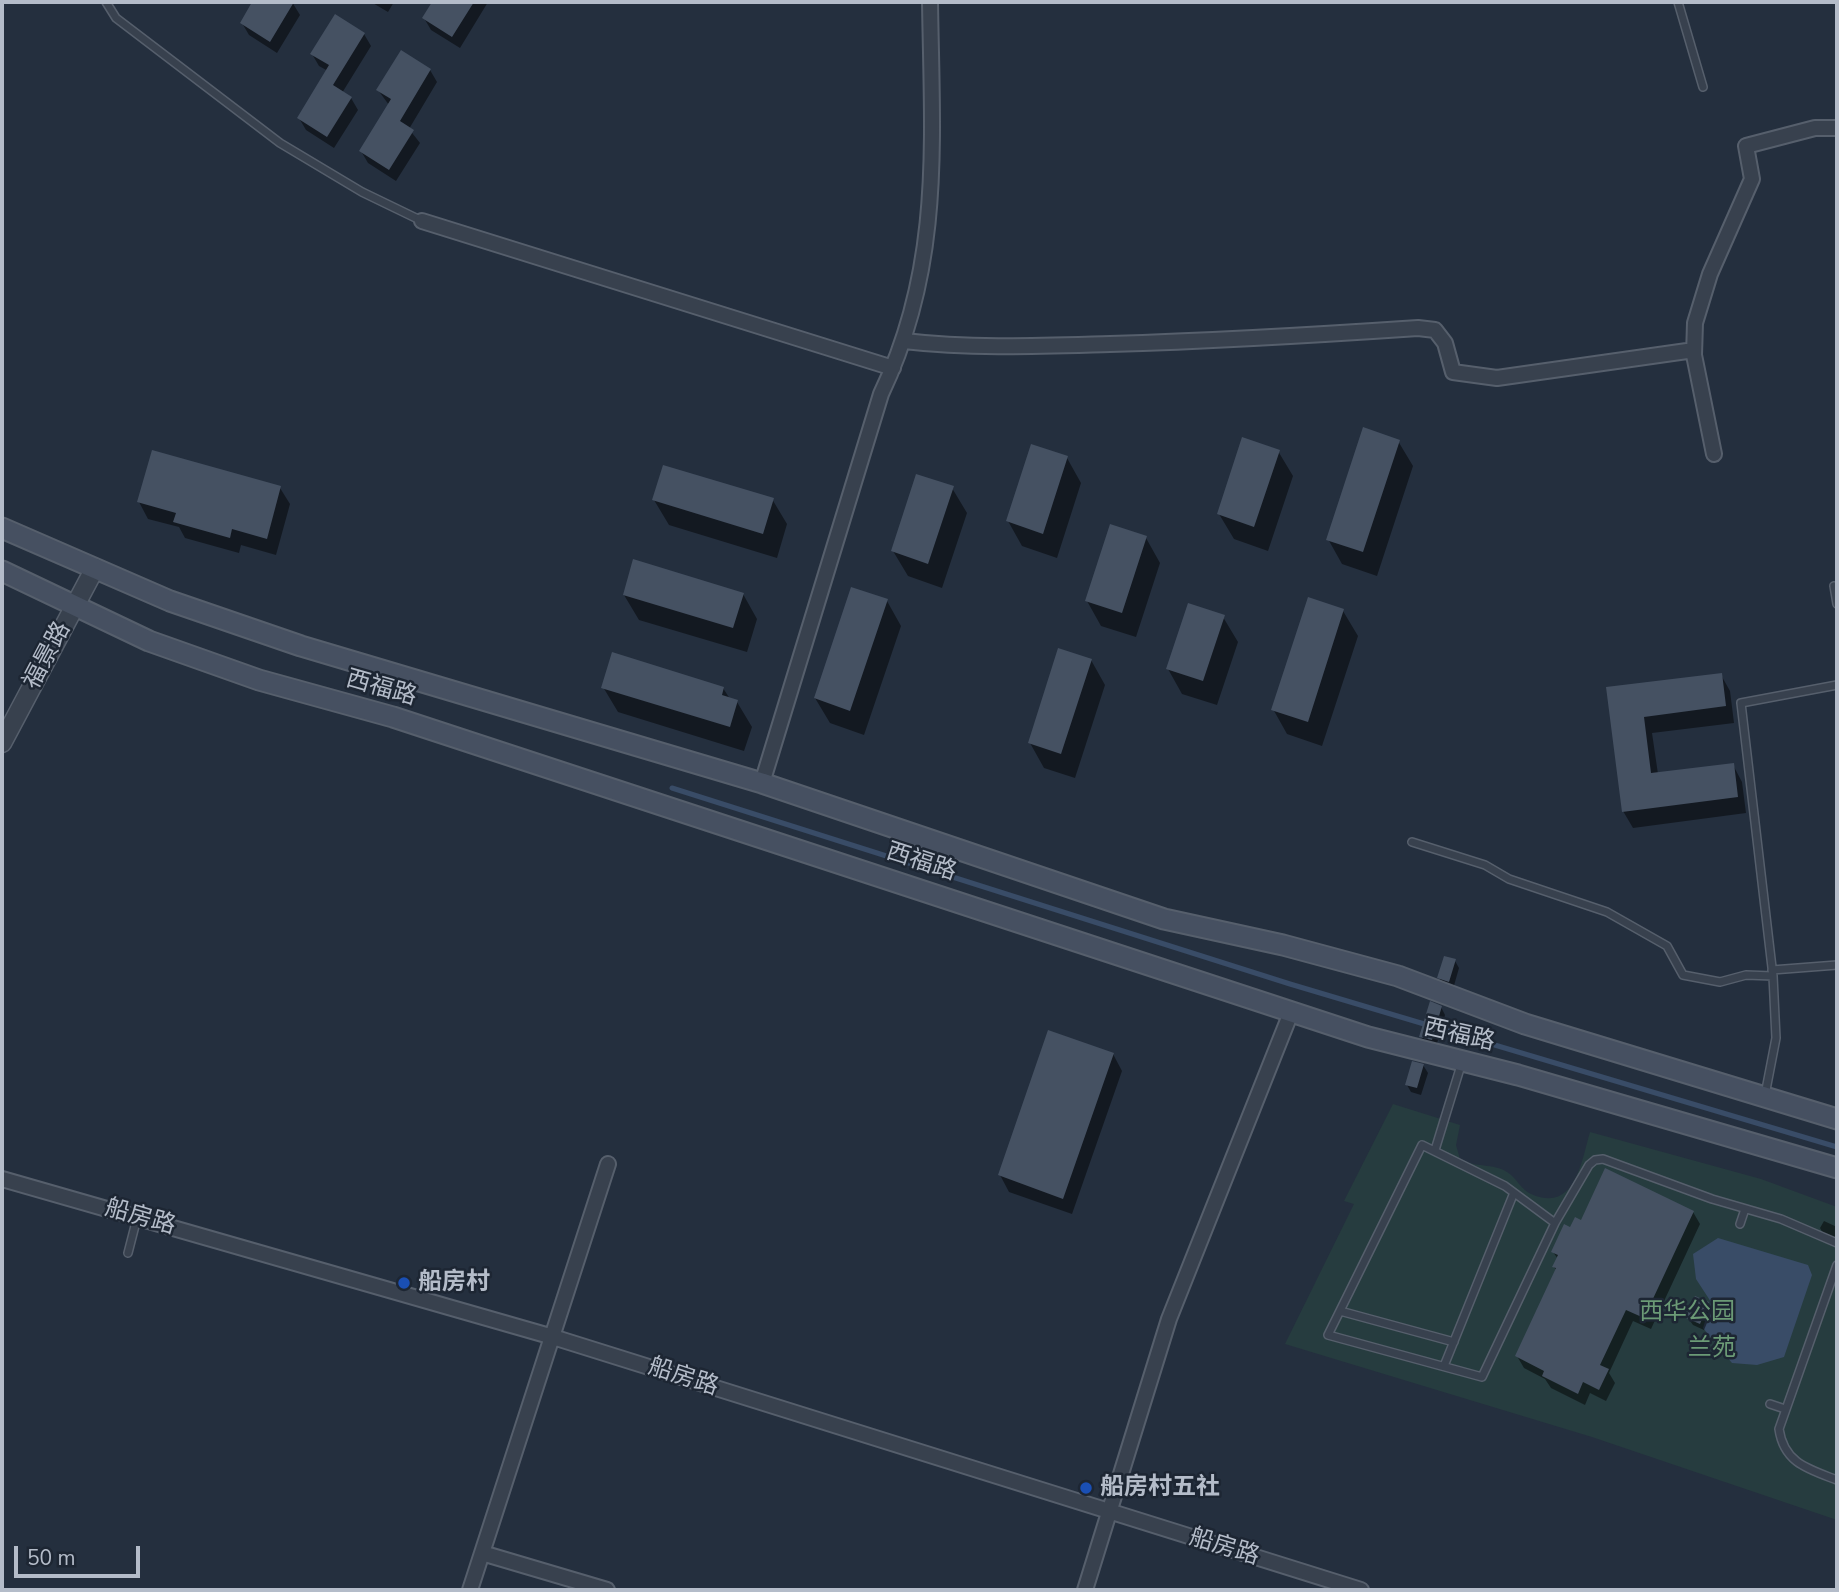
<!DOCTYPE html>
<html>
<head>
<meta charset="utf-8">
<style>
	body { margin:0 }
	#map { position:relative; width:1839px; height:1592px; overflow:hidden; background:#242f3e; font-family:"Nunito Sans",sans-serif }
	canvas { display:block }
	.frame { position:absolute; inset:0; border:4px solid #b4bcc9; pointer-events:none }
	.scale { position:absolute; left:14px; top:1546px; width:126px; height:32px; box-sizing:border-box; border:4px solid #b4bcc9; border-top:0; padding-left:9px; font-size:21px; line-height:24px; white-space:nowrap; color:#b4bcc9; -webkit-text-stroke:5px #1d2633; paint-order:stroke }
</style>
</head>
<body>
<div id="map">
<canvas width="1839" height="1592"></canvas>
<div class="frame"></div>
<div class="scale">50 m</div>
</div>
<script>
const c = document.querySelector('canvas').getContext('2d');
c.lineJoin = 'round';
function fill(path, color) {
  c.fillStyle = color;
  c.fill(path, 'evenodd');
}
function stroke(path, color, width, dash) {
  c.strokeStyle = color;
  c.lineWidth = width;
  c.lineCap = dash ? 'butt' : 'round';
  c.setLineDash(dash || []);
  c.stroke(path);
}
function write(font, color, halo, rows, align = 'center') {
  c.font = font + ' "Nunito Sans","Noto Sans SC",sans-serif';
  c.lineWidth = 5;
  c.setLineDash([]);
  c.textBaseline = 'middle';
  c.strokeStyle = halo;
  c.fillStyle = color;
  for (const [text, x, y, turn = 0] of rows) {
    c.save();
    c.translate(x, y);
    c.rotate((+turn || 0) * Math.PI / 180);
    c.textAlign = isNaN(turn) ? turn : align;
    if (halo) c.strokeText(text, 0, 0);
    c.fillText(text, 0, 0);
    c.restore();
  }
}
fill(new Path2D(`
	M1393,1104L1460,1125L1456,1145L1460,1159C1474,1168 1494,1163 1507,1172C1516,1177 1521,1190 1531,1194C1575,1213 1581,1163 1590,1132L1761,1179L1837,1207V1520L1592,1437L1285,1344L1354,1204L1344,1201Z`), '#263c3f');
fill(new Path2D(`
	M1718,1238L1808,1265L1812,1275L1784,1357L1757,1365L1732,1363L1703,1328L1711,1302L1696,1279L1693,1254Z`), '#394c67');
fill(new Path2D(`
	M254,2H292L300,15L277,53L249,35L242,23Z
	M371,2H394L388,12Z
	M434,2H488L460,48L431,30L424,18Z
	M364,34L371,46L342,93L351,98L358,110L334,148L306,130L299,118L328,71L319,66L312,54Z
	M430,70L437,82L409,129L420,143L396,181L368,163L361,151L389,105L378,90Z
	M1398,441L1413,466L1377,576L1342,564L1328,539Z
	M1278,451L1293,476L1268,551L1234,539L1219,514Z
	M1067,458L1081,483L1057,558L1022,546L1008,521Z
	M280,488L290,504L276,555L241,545L239,553L185,538L179,527L148,519L139,502Z
	M952,488L967,513L942,588L908,576L893,551Z
	M772,499L787,524L777,558L669,525L654,500Z
	M1146,538L1160,563L1136,637L1101,626L1087,601Z
	M743,594L757,619L747,652L639,620L624,595Z
	M887,601L901,626L864,735L830,723L815,698Z
	M1343,611L1358,636L1322,746L1287,734L1273,709Z
	M1223,617L1238,642L1217,705L1182,694L1168,669Z
	M1091,660L1105,685L1075,778L1044,768L1030,743Z
	M1721,675L1730,691L1734,723L1652,733L1658,774L1733,765L1742,782L1746,813L1633,828L1623,811L1608,689Z
	M603,687L723,688L730,699L737,702L752,727L744,751L618,712Z
	M1455,961L1459,968L1453,989L1443,985L1439,977Z
	M1441,1007L1445,1015L1436,1047L1425,1045L1421,1037Z
	M1113,1054L1122,1071L1072,1214L1009,1192L1000,1175Z
	M1423,1065L1428,1073L1421,1095L1411,1092L1407,1085Z
	M1693,1212L1700,1224L1651,1329L1633,1321L1609,1373L1615,1383L1606,1401L1590,1393L1585,1405L1551,1388L1545,1379L1524,1368L1517,1356L1557,1271L1554,1267L1558,1259L1553,1252L1571,1229L1582,1222Z
	M1824,1221L1837,1227L1836,1240L1824,1235L1820,1228Z
	M1708,1303L1712,1311L1704,1330L1693,1325L1688,1318Z`), '#0007');
stroke(new Path2D(`
	M672,788L1290,984L1837,1147`), '#394c67', 5);
fill(new Path2D(`
	M252,2H294L270,42L240,23Z
	M432,2H474L452,37L422,18Z
	M335,14L365,33L333,85L352,97L327,137L297,118L329,65L310,54Z
	M401,50L431,69L400,121L414,130L389,170L359,151L391,99L376,90Z
	M1363,427L1400,440L1363,552L1326,540Z
	M1242,437L1280,450L1254,527L1217,514Z
	M1031,444L1068,456L1043,534L1006,521Z
	M152,450L281,486L267,539L232,529L230,538L173,522L176,513L137,502Z
	M663,465L774,498L763,534L652,500Z
	M916,474L954,486L928,564L891,551Z
	M1110,524L1147,536L1122,613L1085,601Z
	M633,559L744,593L733,628L623,595Z
	M851,587L888,599L850,711L814,698Z
	M1308,597L1344,609L1308,722L1271,710Z
	M1188,603L1225,615L1203,681L1166,669Z
	M1058,648L1092,659L1061,754L1028,743Z
	M612,652L724,687L722,695L738,700L730,727L601,688Z
	M1722,673L1726,706L1644,717L1651,773L1734,763L1738,797L1622,812L1606,687Z
	M1444,956L1456,959L1449,982L1437,978Z
	M1430,1001L1442,1006L1432,1040L1419,1037Z
	M1048,1030L1114,1053L1063,1199L998,1175Z
	M1412,1061L1424,1064L1417,1088L1405,1085Z
	M1605,1168L1694,1211L1644,1318L1626,1310L1600,1365L1609,1369L1599,1390L1583,1382L1578,1394L1542,1376L1544,1371L1515,1356L1556,1268L1552,1267L1558,1255L1551,1252L1564,1224L1570,1227L1575,1217L1581,1220Z
	M1695,1296L1709,1302L1700,1324L1686,1318Z`), '#455162');
const service = new Path2D(`
	M106,2L116,18L280,143L362,192L422,221
	M1678,2L1703,87
	M1834,586L1837,604
	M1412,842L1485,865L1509,879L1607,912L1667,946L1683,975L1720,982L1746,975L1773,976
	M1772,970L1837,965
	M1765,1095L1776,1038L1773,976L1741,703L1837,685
	M1435,1150L1462,1062
	M1555,1223L1482,1377L1328,1335L1422,1145L1505,1186L1555,1223L1589,1165L1595,1160L1603,1159L1712,1199L1781,1219L1837,1243
	M1740,1224L1745,1209
	M128,1253L137,1218
	M1837,1265L1779,1429C1784,1463 1808,1469 1837,1480
	M1340,1311L1454,1342
	M1444,1366L1513,1195
	M1770,1404L1785,1409`);
const minor = new Path2D(`
	M422,221L893,368
	M904,341C973,349 1041,346 1110,344C1213,341 1315,335 1418,328L1435,330L1445,343L1453,372L1497,378L1694,350
	M1714,454L1694,355L1695,323L1710,274L1752,179L1746,146L1815,128H1837
	M762,783L881,394C943,265 932,140 930,2
	M2,1179L553,1337L1361,1590
	M482,1553L607,1590
	M470,1590L608,1164
	M1085,1590L1169,1319L1292,1010`);
const tertiary = new Path2D(`
	M2,743L95,568`);
const secondary = new Path2D(`
	M2,528L170,601L301,646L762,783L1164,919L1283,945L1398,976L1525,1024L1837,1119
	M2,571L149,641L259,680L393,717L1368,1037L1518,1075L1837,1168`);
stroke(service, '#565f6c', 10);
stroke(minor, '#565f6c', 18);
stroke(tertiary, '#565f6c', 21);
stroke(secondary, '#565f6c', 23);
stroke(service, '#38414e', 7);
stroke(minor, '#38414e', 14);
stroke(tertiary, '#38414e', 18);
stroke(secondary, '#465061', 19);
for (const [x, y, r, color] of [
	[404,1283,7,"#1a4fb4"],
	[1086,1488,7,"#1a4fb4"]
]) {
  const dot = new Path2D();
  dot.arc(x, y, r, 0, 2 * Math.PI);
  c.fillStyle = color;
  c.fill(dot);
  stroke(dot, '#1d2633', 2.5);
}
write('24px', '#b4bcc9', '#1d2633', [
	["福景路",48,656,-62],
	["西福路",381,689,16],
	["西福路",921,863,18],
	["西福路",1459,1036,13],
	["船房路",140,1218,16],
	["船房路",683,1378,18],
	["船房路",1224,1548,17]
]);
write('bold 24px', '#b4bcc9', '#1d2633', [
	["船房村",418,1283],
	["船房村五社",1100,1488]
], 'left');
write('24px', '#6b9a76', '#1d2633', [
	["西华公园",1687,1313],
	["兰苑",1712,1349]
]);
</script>
</body>
</html>
